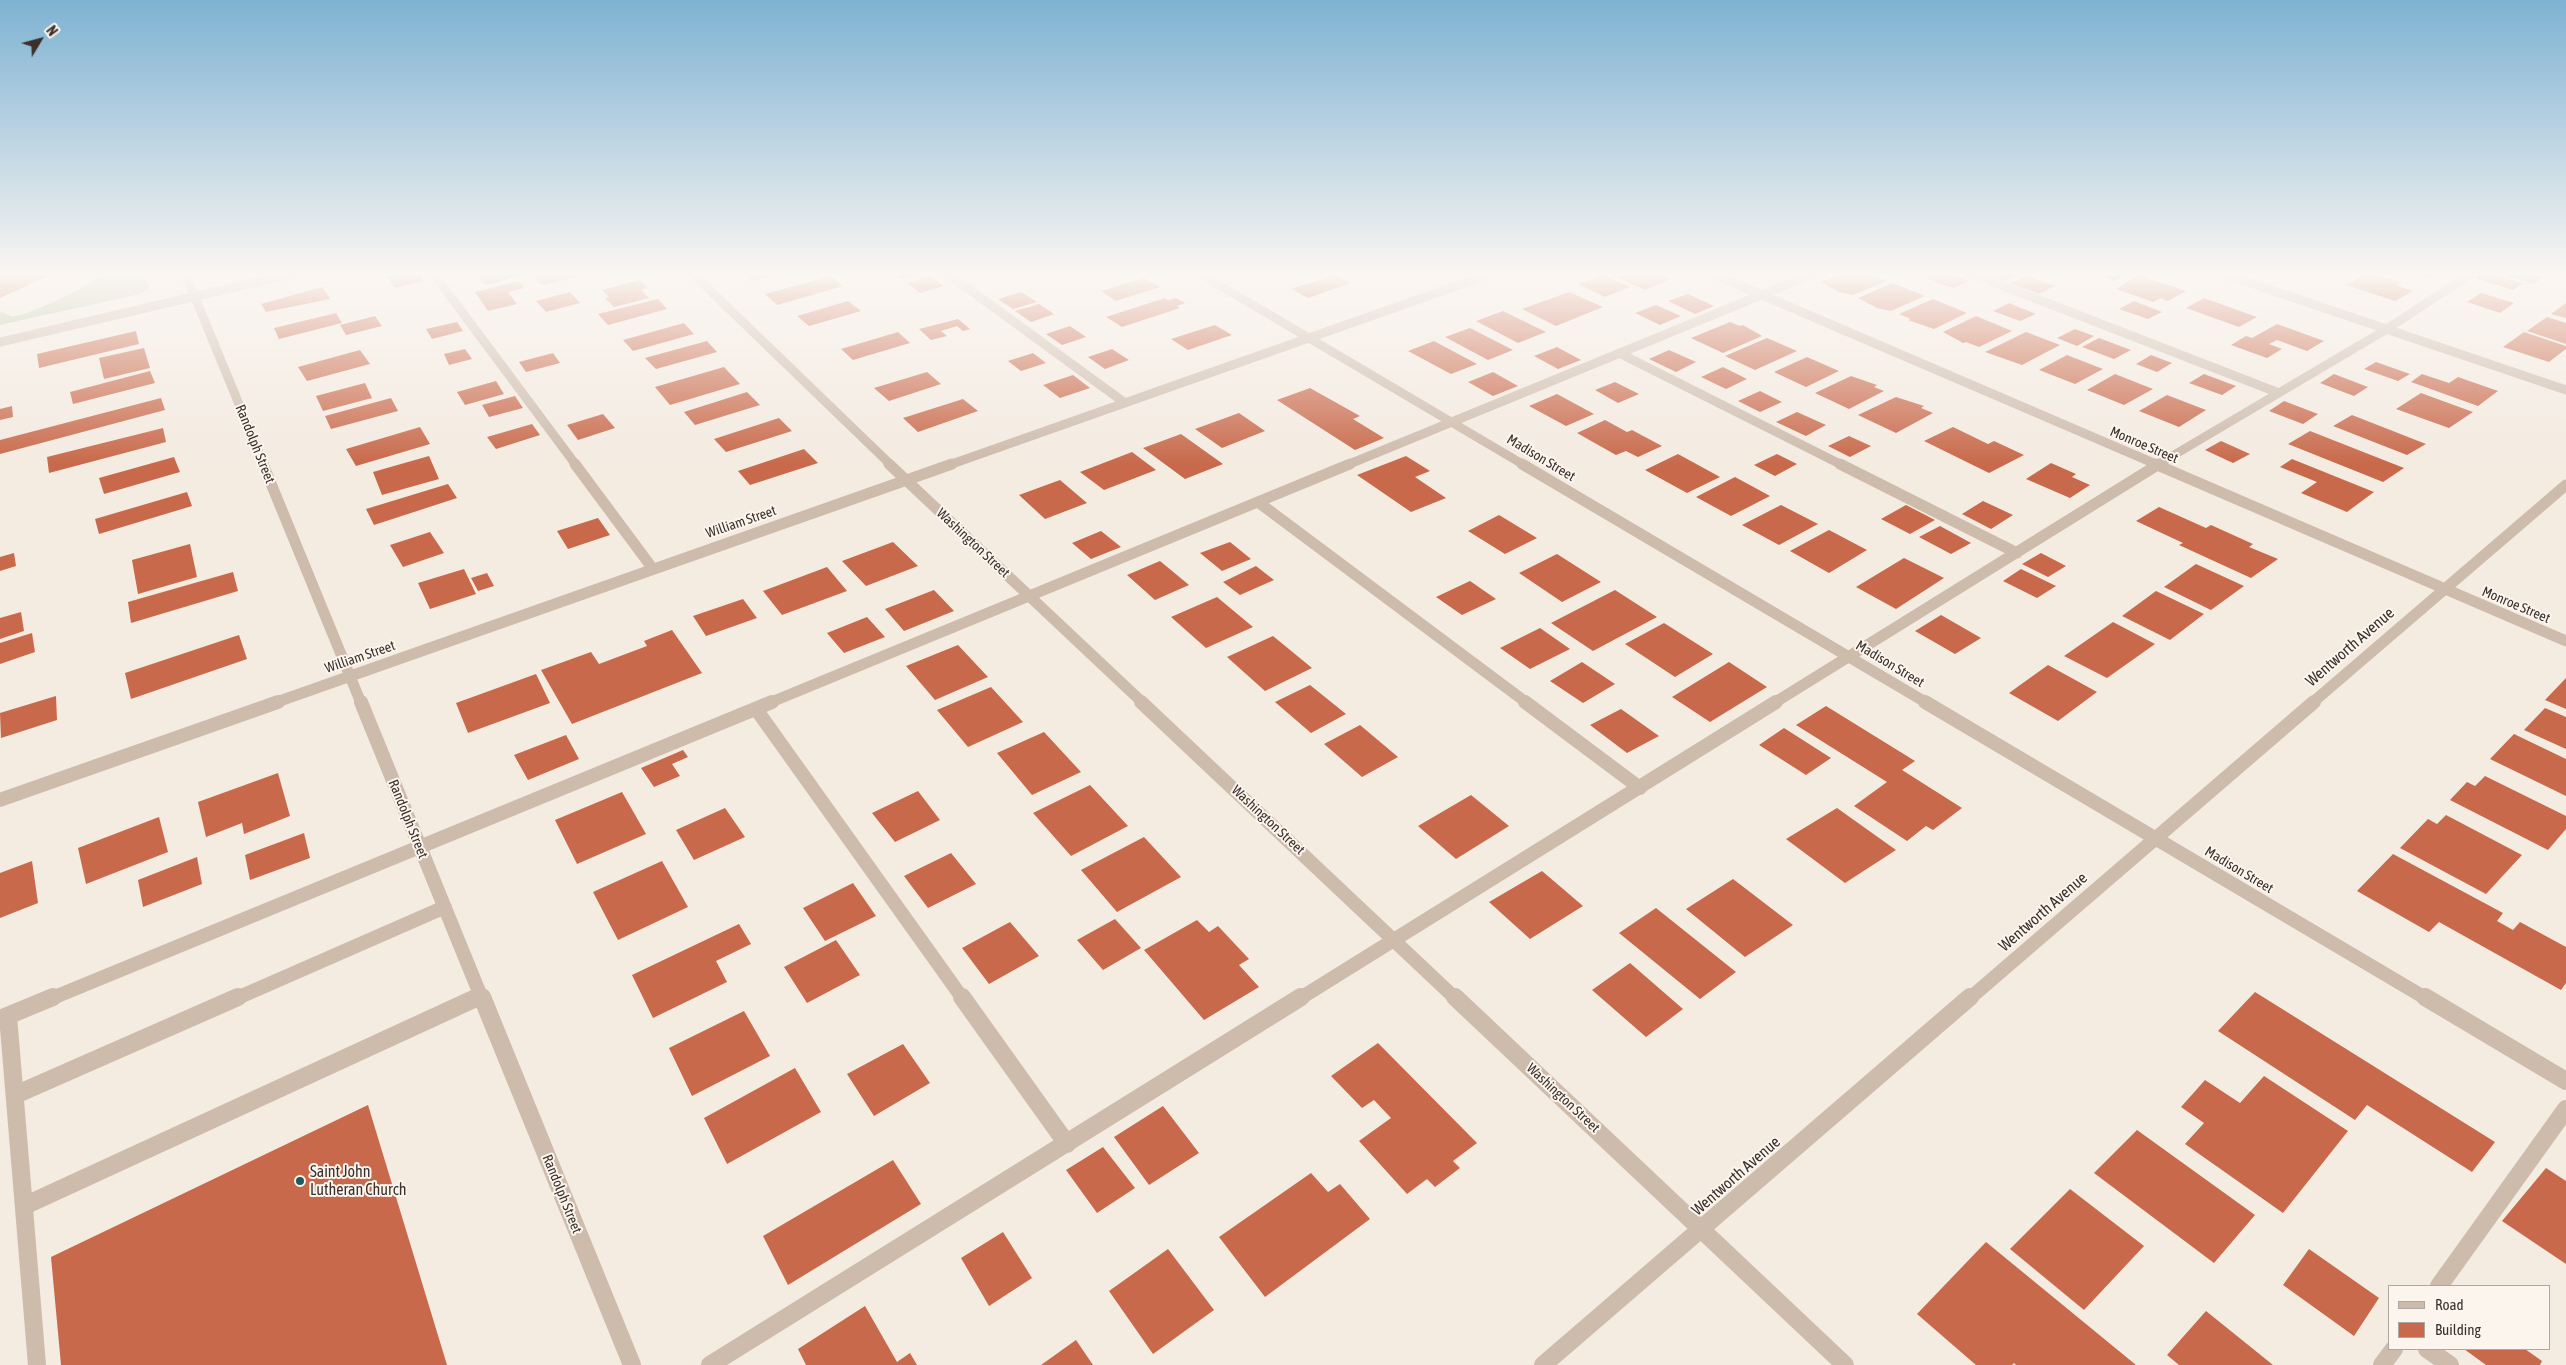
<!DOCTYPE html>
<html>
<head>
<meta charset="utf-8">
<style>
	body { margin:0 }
	#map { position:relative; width:2566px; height:1365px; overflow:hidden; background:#f4ebe1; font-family:"Asap Condensed",sans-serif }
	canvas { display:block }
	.legend { position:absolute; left:2388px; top:1285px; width:162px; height:65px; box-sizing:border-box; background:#fbf5ee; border:1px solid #aea6a0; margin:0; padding:6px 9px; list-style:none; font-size:15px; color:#3b302b }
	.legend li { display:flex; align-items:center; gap:10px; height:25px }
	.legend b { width:25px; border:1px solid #aea6a0 }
	.north { position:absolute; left:15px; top:15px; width:50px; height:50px; -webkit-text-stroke:4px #fbf5ee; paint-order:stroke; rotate:53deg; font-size:14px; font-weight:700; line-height:20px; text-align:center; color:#3b302b }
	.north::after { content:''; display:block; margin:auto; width:18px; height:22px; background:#3b302b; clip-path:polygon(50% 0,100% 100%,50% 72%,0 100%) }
</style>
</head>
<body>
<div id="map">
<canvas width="2566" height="1365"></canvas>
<ul class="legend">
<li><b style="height:6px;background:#cdbbac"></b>Road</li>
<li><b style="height:14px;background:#c8694b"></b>Building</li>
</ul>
<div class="north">N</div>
</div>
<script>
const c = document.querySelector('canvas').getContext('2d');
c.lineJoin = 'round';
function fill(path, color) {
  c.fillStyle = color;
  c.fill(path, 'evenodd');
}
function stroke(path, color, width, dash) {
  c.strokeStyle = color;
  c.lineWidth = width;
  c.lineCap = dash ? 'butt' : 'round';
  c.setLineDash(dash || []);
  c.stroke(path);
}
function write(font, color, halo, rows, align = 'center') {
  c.font = font + ' "Asap Condensed",sans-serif';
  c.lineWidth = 4;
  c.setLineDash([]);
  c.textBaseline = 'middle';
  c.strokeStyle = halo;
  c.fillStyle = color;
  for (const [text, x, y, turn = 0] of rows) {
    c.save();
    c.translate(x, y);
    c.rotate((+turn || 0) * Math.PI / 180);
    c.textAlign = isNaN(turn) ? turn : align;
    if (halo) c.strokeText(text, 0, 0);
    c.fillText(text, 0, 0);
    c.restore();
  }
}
fill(new Path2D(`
	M108,273H143L149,288L140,294L0,325V312C5,312 6,315 11,316C24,319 94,282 108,273Z`), '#b8c4a0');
fill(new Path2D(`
	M0,273H55L0,298Z
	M399,273H418L424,281L395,288L386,276Z
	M482,273H516L519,276L486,285L477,274Z
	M547,273H573L576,277L542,285L534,276Z
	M743,273H781V274L752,281Z
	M894,273H920V274L901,279Z
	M1607,273H1657L1671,279L1645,290Z
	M1843,273H1867L1887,281L1853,295L1839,292L1821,282Z
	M1936,273H1949L1969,281L1953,288L1925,278Z
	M1984,273H2021L2004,281Z
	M2092,273H2130L2114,281Z
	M2368,273L2401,282L2396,285L2413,291L2395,301L2346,285Z
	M2413,273H2437L2428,278Z
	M2484,273H2489L2523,283L2513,290L2475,278Z
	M2505,273H2529L2544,277L2534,284L2502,275Z
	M1334,275L1351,283L1308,298L1291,289Z
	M1602,275L1630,287L1605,297L1578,284Z
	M2139,275L2186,291L2168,301L2161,298L2153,302L2116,289Z
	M831,276L843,286L777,305L765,294Z
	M930,276L944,286L920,293L907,283Z
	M2027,276L2055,286L2039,294L2010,283Z
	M1144,278L1160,287L1116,301L1101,291Z
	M639,280L648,288L641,290L649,298L614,307L605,298L609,297L602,290Z
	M519,281L524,288L508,292L517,304L488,311L475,292Z
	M1892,283L1925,296L1891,311L1877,308L1858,298Z
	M322,287L330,299L266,312L261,304Z
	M570,292L580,303L546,312L536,301Z
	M1021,292L1037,302L1013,309L998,299Z
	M1569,292L1603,307L1556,326L1522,309Z
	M2481,293L2514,303L2500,313L2467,302Z
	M1688,294L1714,306L1695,314L1668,301Z
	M1165,298L1168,300L1176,298L1185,303L1177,306L1180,308L1122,327L1106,317Z
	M2204,298L2257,317L2239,327L2186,308Z
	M658,299L667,309L608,325L598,314Z
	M1933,299L1967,313L1934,329L1908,320L1911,319L1899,314Z
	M848,301L861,311L809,326L797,316Z
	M2134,301L2162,312L2148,319L2119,309Z
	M2009,303L2036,314L2020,321L1993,311Z
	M2566,303V318L2551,314Z
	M1039,304L1054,314L1031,322L1015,311Z
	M1656,305L1681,316L1660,325L1635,313Z
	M1503,311L1546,332L1518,343L1476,321Z
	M336,313L342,323L279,339L274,328Z
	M375,316L382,326L346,335L340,325Z
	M1976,316L2012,331L1979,347L1966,342L1963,343L1943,332Z
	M2547,317L2566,323V344L2527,331Z
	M958,319L970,329L963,331L957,326L941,331L947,336L931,340L919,329Z
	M457,322L463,331L432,339L426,329Z
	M1730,322L1740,326L1743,325L1762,336L1723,353L1691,338Z
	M684,323L694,334L633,351L623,340Z
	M2277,324L2324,341L2307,351L2277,340L2269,344L2282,349L2267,358L2231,345L2246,336L2252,338Z
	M1215,325L1232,335L1188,350L1171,339Z
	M1070,326L1086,337L1062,345L1046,334Z
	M1470,328L1513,350L1488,360L1445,337Z
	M2075,329L2094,336L2077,346L2057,338Z
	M136,331L139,344L39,368L37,354Z
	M898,332L910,343L853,360L841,349Z
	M2026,332L2060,345L2022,365L1985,352Z
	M2524,332L2566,346V349L2549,362L2503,347Z
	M1767,338L1797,351L1755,370L1725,356Z
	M2099,338L2131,350L2114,359L2082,347Z
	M707,341L717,352L656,369L645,358Z
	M1434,341L1477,364L1451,374L1408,351Z
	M1557,347L1581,360L1558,369L1534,356Z
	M144,348L150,368L104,379L99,358Z
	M465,349L472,359L449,365L444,354Z
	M1112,349L1129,360L1105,369L1088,357Z
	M360,350L370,364L307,381L298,367Z
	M1669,350L1696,362L1676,372L1649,359Z
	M553,353L560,363L526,372L519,362Z
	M1033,353L1046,363L1021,371L1008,361Z
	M2067,355L2103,369L2075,384L2039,370Z
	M2151,355L2172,363L2157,372L2136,364Z
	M1807,357L1839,371L1806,387L1774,372Z
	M2376,362L2410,374L2398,381L2364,369Z
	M724,367L740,384L670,405L655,387Z
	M1723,367L1747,379L1726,389L1701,377Z
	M150,371L155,383L73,404L70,392Z
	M927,372L941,384L889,401L874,388Z
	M1493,372L1518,386L1493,396L1468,382Z
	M2115,374L2153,389L2124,405L2087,390Z
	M2204,374L2236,386L2222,395L2189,383Z
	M2334,374L2368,387L2354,396L2320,383Z
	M2422,374L2449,383L2458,377L2498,391L2478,406L2411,382Z
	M1073,375L1090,388L1060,398L1043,385Z
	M1851,376L1877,385L1874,387L1884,391L1849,409L1815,393Z
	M496,381L504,394L465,405L457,392Z
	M1615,382L1639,394L1618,403L1595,390Z
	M365,383L372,398L323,411L316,396Z
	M1310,388L1360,416L1353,419L1384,438L1355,450L1277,400Z
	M1760,391L1782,402L1760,412L1738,401Z
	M747,392L760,405L695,425L684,412Z
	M2421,393L2473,412L2449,428L2396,409Z
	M1557,394L1594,414L1566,426L1529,406Z
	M2167,395L2206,410L2179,427L2139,411Z
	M515,396L523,408L489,417L482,405Z
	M1896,397L1924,406L1921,408L1933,413L1896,433L1858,415Z
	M161,398L165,410L0,454V440Z
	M391,398L398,411L331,429L325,416Z
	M963,399L978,411L918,432L903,418Z
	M2284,401L2318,414L2303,424L2269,411Z
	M12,406L13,417L0,420V409Z
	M1797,412L1826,425L1806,436L1776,422Z
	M1239,413L1265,431L1222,448L1195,429Z
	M603,414L615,428L578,440L567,425Z
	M2352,415L2426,444L2407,455L2333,426Z
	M779,418L792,431L726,452L714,439Z
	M1605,420L1627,432L1632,430L1662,446L1638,457L1626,451L1616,455L1577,433Z
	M532,424L540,435L496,449L487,437Z
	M420,427L430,444L356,466L346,449Z
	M1953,427L1988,444L1994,441L2024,455L1989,473L1924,441Z
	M163,428L166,442L49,473L47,457Z
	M2310,431L2404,468L2383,482L2288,444Z
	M1181,434L1223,464L1185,479L1143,448Z
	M1849,436L1871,446L1850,457L1828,446Z
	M2221,441L2250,454L2233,463L2205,450Z
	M804,449L818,463L750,485L738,471Z
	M1132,452L1156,470L1104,490L1080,472Z
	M1678,454L1720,477L1687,493L1645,470Z
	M1777,454L1797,464L1775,476L1754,465Z
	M429,456L439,479L382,495L373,472Z
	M1406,456L1430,471L1415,477L1446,498L1411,512L1357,475Z
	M174,457L180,472L104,494L99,478Z
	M2292,459L2374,492L2347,512L2301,493L2317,482L2280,467Z
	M2051,463L2076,474L2072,477L2090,485L2070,498L2026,479Z
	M1735,477L1770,496L1731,516L1696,497Z
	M1060,480L1087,503L1045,519L1019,495Z
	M448,484L457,498L374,525L366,509Z
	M187,492L192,506L99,534L95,519Z
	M1983,501L2013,515L1991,529L1962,514Z
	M1781,505L1818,524L1779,545L1742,525Z
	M1906,505L1935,520L1910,534L1881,519Z
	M2159,507L2206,528L2211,525L2253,544L2249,547L2278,559L2251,578L2179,545L2183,543L2136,521Z
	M1499,515L1537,538L1505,554L1468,531Z
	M598,518L610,535L568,549L557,531Z
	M1940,526L1971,543L1951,554L1919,537Z
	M1829,530L1867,550L1829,573L1790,551Z
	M1101,531L1121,547L1091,559L1072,543Z
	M430,532L444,553L403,567L390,545Z
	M893,542L918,566L866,586L842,561Z
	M1230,542L1251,559L1222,571L1200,553Z
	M190,544L197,577L138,594L132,560Z
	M14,553L16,566L0,571V557Z
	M2041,553L2066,566L2048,577L2022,564Z
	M1557,554L1601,582L1562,602L1519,573Z
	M1904,558L1944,578L1896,609L1856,587Z
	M1160,561L1189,585L1155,600L1127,575Z
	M2196,564L2244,586L2211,610L2164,587Z
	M1256,566L1274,580L1240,595L1223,582Z
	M827,567L847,591L782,615L763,591Z
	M464,569L476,594L430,609L418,583Z
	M2021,569L2056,586L2037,598L2003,581Z
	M233,572L238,591L131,623L128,602Z
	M487,573L494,586L478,591L471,578Z
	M1470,581L1496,599L1462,615L1436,597Z
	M934,590L954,611L904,631L885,609Z
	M1615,590L1657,617L1593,651L1551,623Z
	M2156,591L2204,614L2170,640L2122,616Z
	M1217,597L1253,627L1206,648L1171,617Z
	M743,599L757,618L706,636L693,616Z
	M21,612L24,631L0,639V618Z
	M1941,615L1981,638L1955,654L1915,631Z
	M867,617L885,637L844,653L827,633Z
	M2113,622L2155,644L2107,678L2064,656Z
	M1664,623L1713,654L1675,677L1625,644Z
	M1540,628L1570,649L1530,669L1500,648Z
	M672,630L702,673L572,724L541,670L591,652L599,664L647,646L644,641Z
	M32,633L35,652L0,664V643Z
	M239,635L247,659L131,699L125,673Z
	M1273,636L1312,668L1265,691L1227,657Z
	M958,645L988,677L935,700L906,666Z
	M1582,662L1615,684L1583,703L1550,681Z
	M1729,662L1767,687L1710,722L1672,697Z
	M2048,665L2097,692L2058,721L2009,693Z
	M536,674L550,703L468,733L456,703Z
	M2566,678V709L2545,700Z
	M1310,685L1346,714L1311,733L1275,702Z
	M991,687L1023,722L968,747L937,710Z
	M56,696L57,720L1,738L0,713Z
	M1826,706L1915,761L1902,770L1962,808L1933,830L1926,826L1907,841L1854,806L1887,782L1796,725Z
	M2545,708L2566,717V749L2524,730Z
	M1621,709L1659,736L1627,753L1590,725Z
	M1360,725L1398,757L1362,777L1324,744Z
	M1784,728L1831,758L1806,775L1759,745Z
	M1044,732L1081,772L1032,795L997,753Z
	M2514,734L2566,759V796L2490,759Z
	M566,735L579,759L528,780L514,755Z
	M683,750L688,757L672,764L680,776L654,787L641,768Z
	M278,773L290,816L244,834L242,823L206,837L198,802Z
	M2485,776L2566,816V829L2548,850L2450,800L2467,782L2475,786Z
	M1090,785L1128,826L1071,856L1033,813Z
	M918,791L940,820L895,842L872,813Z
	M622,792L646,834L577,864L555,820Z
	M1471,795L1509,826L1456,859L1418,826Z
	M725,808L745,837L694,860L676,830Z
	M1837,808L1896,850L1845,883L1786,839Z
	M2446,815L2522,855L2486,894L2400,848L2428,819L2437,824Z
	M159,817L168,852L86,884L78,848Z
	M304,833L310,858L250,880L245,855Z
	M1144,837L1181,877L1117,912L1081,870Z
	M951,853L976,884L928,908L904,876Z
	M2393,854L2503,913L2497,921L2513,930L2520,922L2566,947V983L2561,990L2439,922L2429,932L2357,891Z
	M197,857L202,884L143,907L138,880Z
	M32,861L38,903L0,918V873Z
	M662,861L688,907L618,940L593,892Z
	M1542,871L1583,906L1530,939L1489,902Z
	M1733,879L1793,925L1745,957L1686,909Z
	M853,883L876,916L825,941L803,908Z
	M1656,908L1736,972L1700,999L1619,933Z
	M1115,919L1141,948L1103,970L1077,940Z
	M1197,920L1209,932L1218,926L1249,959L1239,965L1259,987L1204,1020L1144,950Z
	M1010,922L1039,956L989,984L962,948Z
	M739,924L751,944L716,961L727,982L653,1018L632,975Z
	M836,940L860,975L807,1003L784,967Z
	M1630,963L1683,1009L1646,1037L1592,990Z
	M2255,992L2495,1142L2472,1172L2367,1105L2355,1120L2218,1031Z
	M744,1011L770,1056L692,1096L669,1048Z
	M1378,1043L1477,1143L1453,1161L1460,1168L1435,1187L1427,1179L1407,1194L1359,1141L1391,1118L1374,1100L1362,1108L1331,1076Z
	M903,1044L930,1083L874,1116L847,1074Z
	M795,1068L821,1112L727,1164L704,1118Z
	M2264,1076L2348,1131L2283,1213L2185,1144L2204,1123L2181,1107L2205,1080L2240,1103Z
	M368,1105L447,1365H61L51,1257Z
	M1163,1106L1199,1153L1149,1185L1114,1137Z
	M2137,1130L2255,1215L2214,1263L2094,1173Z
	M1103,1147L1135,1188L1097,1213L1066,1170Z
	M893,1160L921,1204L788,1285L763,1236Z
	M2546,1168L2566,1181V1264L2502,1221Z
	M1311,1173L1328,1192L1340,1184L1370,1219L1265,1297L1219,1237Z
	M2070,1189L2144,1246L2084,1310L2010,1249Z
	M1003,1232L1032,1278L989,1306L961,1258Z
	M1986,1242L2136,1365H2016L2014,1363L2012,1365H1976L1917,1314Z
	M1168,1249L1214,1310L1153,1354L1109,1291Z
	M2309,1249L2379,1298L2354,1336L2283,1285Z
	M865,1306L897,1362L910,1353L917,1365H806L798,1349Z
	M2206,1311L2273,1365H2179L2167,1355Z
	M1076,1340L1093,1365H1041Z
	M2464,1349H2525L2542,1361L2540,1365H2486Z`), '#c8694b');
stroke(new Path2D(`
	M151,273L153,280`), '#b9a596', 2.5, [2, 2]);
stroke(new Path2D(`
	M185,273L264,465
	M433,273L576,465
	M692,273L891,465
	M947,273L1125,403
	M1199,273L1524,465
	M1711,273L2158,465
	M1970,273L2279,393
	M2221,273L2566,390
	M0,342L295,273
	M1619,353L1842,465
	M949,465L1493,273
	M1347,465L1815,273
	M2157,465L2387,329L2472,273`), '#cdbbac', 9);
stroke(new Path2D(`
	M263,464L361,703
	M575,464L653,569
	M889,464L1143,703
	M1522,464L1927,703
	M1840,464L2017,553
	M2155,464L2566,641
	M1258,502L1527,703
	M274,703L952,464
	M769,703L1350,464
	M1774,703L2159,464
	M2312,703L2566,485`), '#cdbbac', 11);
stroke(new Path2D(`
	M361,702L482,999
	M1141,702L1456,999
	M1525,702L1640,788
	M1925,702L2427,999
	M756,709L963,999
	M0,800L278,702
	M50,999L772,702
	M235,999L445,907
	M475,999L481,996
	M1299,999L1776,702
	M1969,999L2314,702`), '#cdbbac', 14);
stroke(new Path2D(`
	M482,997L632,1365
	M962,997L1067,1144
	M1455,997L1845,1365
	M2425,997L2566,1081
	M8,1016L37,1365
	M0,1019L53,997
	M15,1095L238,997
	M24,1206L478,997
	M2439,1286L2566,1109
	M2427,1349L2450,1365
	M710,1365L1301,997
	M1543,1365L1970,997
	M2382,1365L2394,1349`), '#cdbbac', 18);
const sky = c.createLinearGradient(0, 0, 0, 464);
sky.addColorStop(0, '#7eb2d2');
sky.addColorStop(0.59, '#faf6f2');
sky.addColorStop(1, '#faf6f200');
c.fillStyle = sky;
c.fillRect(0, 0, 2566, 464);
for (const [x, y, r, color] of [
	[300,1181,5,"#1f5a5e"]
]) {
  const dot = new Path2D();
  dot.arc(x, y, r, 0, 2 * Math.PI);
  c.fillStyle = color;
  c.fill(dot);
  stroke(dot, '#fbf5ee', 2);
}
write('14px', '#3b302b', '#fbf5ee', [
	["Randolph Street",255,444,68],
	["Monroe Street",2144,445,23],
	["Madison Street",1541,458,31],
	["William Street",741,522,-19],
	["Washington Street",973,543,43],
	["Monroe Street",2516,605,23],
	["William Street",360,657,-19],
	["Madison Street",1890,664,31],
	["Randolph Street",408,819,68],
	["Washington Street",1268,820,43],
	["Madison Street",2239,870,31],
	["Washington Street",1563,1098,43],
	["Randolph Street",562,1194,68]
]);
write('16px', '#3b302b', '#fbf5ee', [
	["Wentworth Avenue",2350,647,-41],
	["Wentworth Avenue",2043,912,-41],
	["Wentworth Avenue",1736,1176,-41]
]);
write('16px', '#3b302b', '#fbf5ee', [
	["Saint John",310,1172],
	["Lutheran Church",310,1190]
], 'left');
</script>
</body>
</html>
